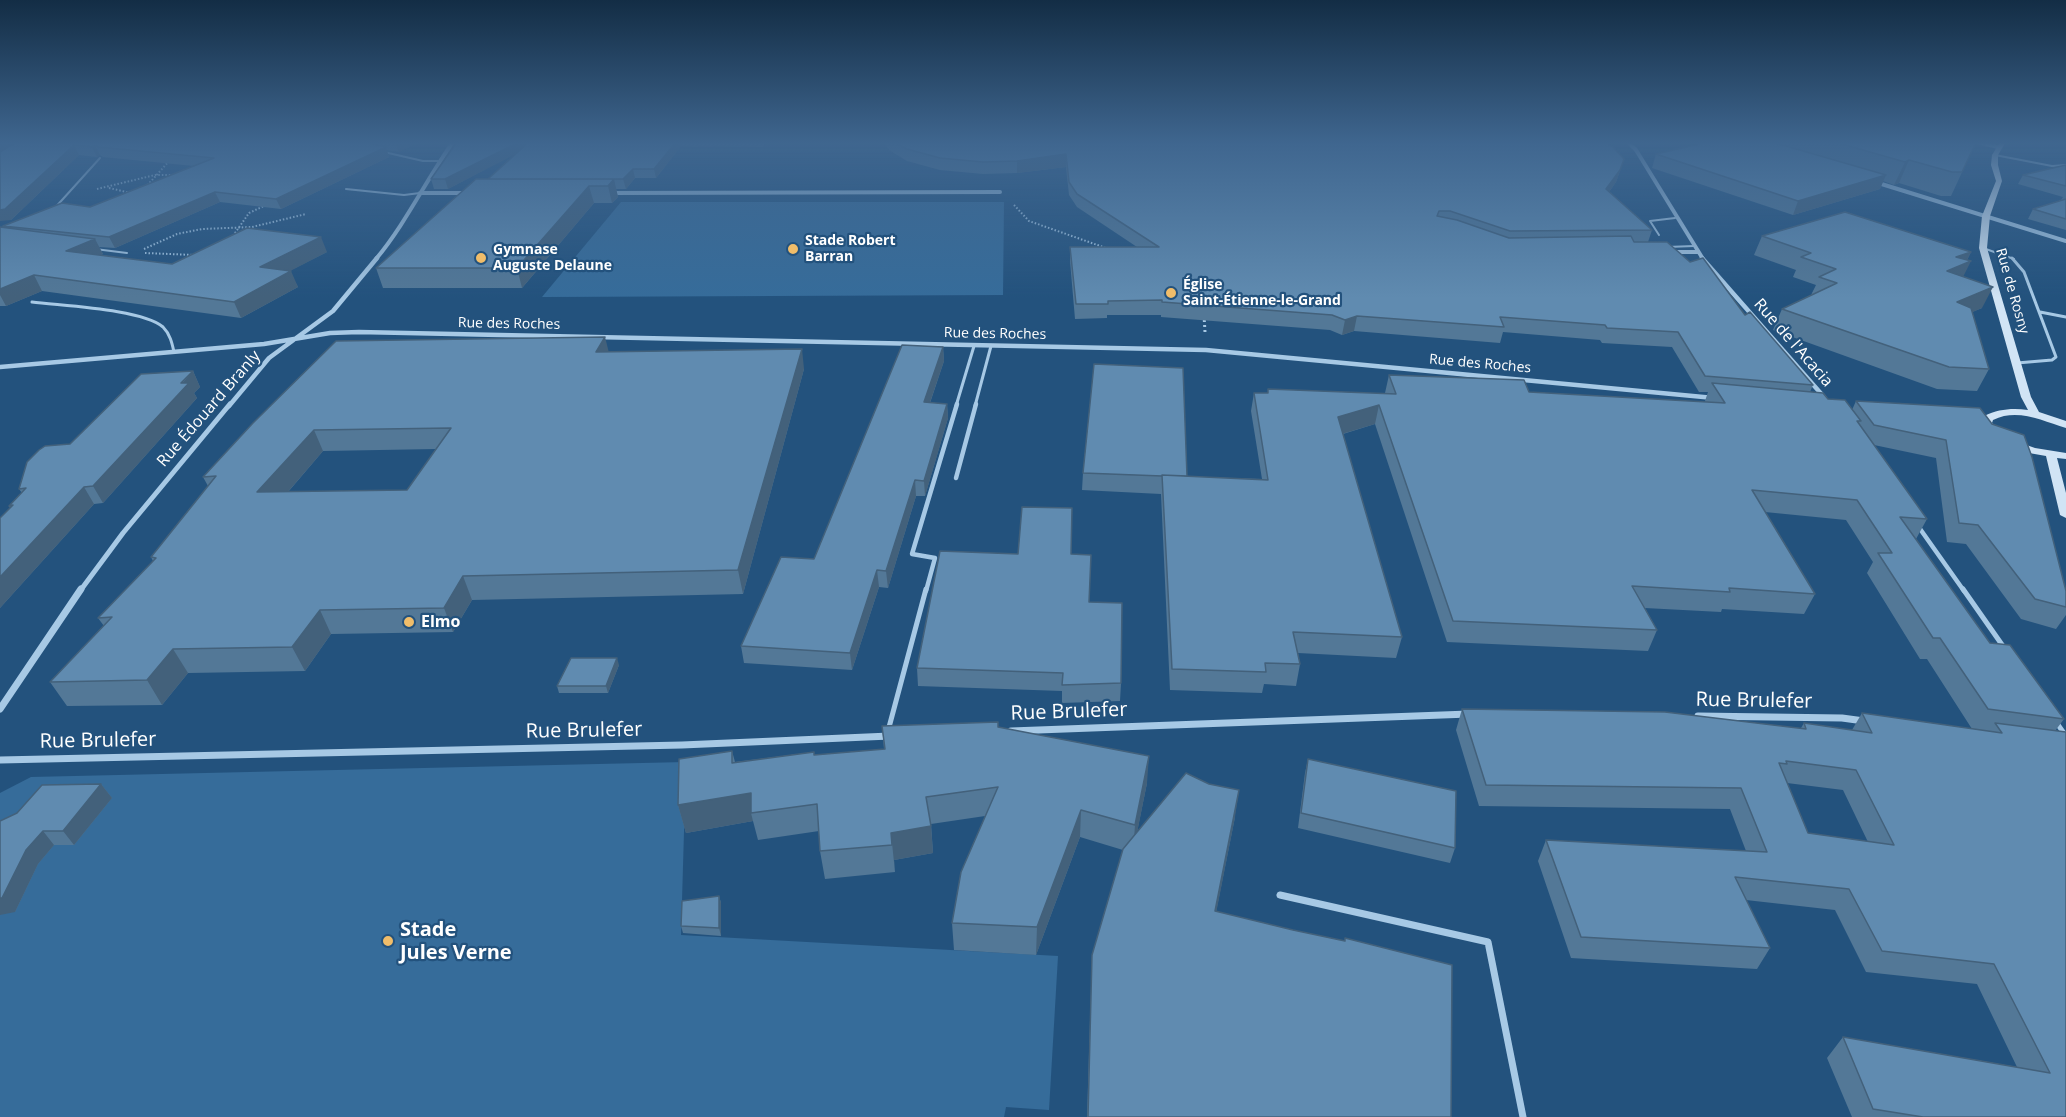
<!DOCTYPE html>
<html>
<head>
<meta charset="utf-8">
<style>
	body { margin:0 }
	canvas { display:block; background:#23527d }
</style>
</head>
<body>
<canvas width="2066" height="1117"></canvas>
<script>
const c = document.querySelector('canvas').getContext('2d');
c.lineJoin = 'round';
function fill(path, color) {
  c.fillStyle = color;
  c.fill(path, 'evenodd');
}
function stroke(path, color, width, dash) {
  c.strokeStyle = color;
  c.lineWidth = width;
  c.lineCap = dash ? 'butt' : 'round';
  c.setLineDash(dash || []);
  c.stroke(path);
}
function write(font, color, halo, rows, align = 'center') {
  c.font = font + ' "Open Sans",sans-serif';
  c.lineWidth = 4.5;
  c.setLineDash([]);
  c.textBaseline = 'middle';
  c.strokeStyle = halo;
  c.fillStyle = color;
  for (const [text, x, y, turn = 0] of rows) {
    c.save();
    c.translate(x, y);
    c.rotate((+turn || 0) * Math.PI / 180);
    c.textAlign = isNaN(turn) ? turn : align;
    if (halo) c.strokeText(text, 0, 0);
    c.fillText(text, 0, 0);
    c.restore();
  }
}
fill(new Path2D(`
	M621,202H1004L1003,295L542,297Z
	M686,762L681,935L1058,956L1049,1110L1006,1107L1004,1117H0V793L31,777Z`), '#366c9a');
stroke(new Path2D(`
	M109,188L131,193
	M145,188L170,160
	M97,189L155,175H174
	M1014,205L1029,221L1106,248
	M233,236L249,213L266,205
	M144,249L177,234L202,229L252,227L306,214
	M145,253L194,255`), '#a7c9e5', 2, [1.5, 2]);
stroke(new Path2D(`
	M1204,315L1205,332`), '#a7c9e5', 3, [2, 3]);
stroke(new Path2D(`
	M384,152L423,161H440
	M1995,155L2052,166L2066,165
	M346,189L404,195L420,193
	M53,210L100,158
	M1659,235L1650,221L1675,218
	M1667,247L1694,246
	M1983,248L2014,259
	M95,249L127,253`), '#a7c9e5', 2);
stroke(new Path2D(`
	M2012,258L2024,272L2056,357L2052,360L2017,363
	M32,302C62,306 142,309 163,327C170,334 172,343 174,352
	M2040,312L2066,317
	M956,406L974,346
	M975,406L991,346`), '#a7c9e5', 3);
stroke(new Path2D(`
	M956,478L976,404
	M1918,526L1964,591
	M926,591L935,558L912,554L957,404`), '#a7c9e5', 4.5);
stroke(new Path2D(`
	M1963,589L2005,649
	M2056,722L2066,736
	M888,731L926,589`), '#a7c9e5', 5);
stroke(new Path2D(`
	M1280,895L1488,942L1523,1117`), '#a7c9e5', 7);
stroke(new Path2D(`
	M1628,142L1636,150L1703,259
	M1977,142L1998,147
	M1875,182L2066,241
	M420,193H467
	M609,193L1000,192
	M1671,252H1697
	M376,259C406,223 426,180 453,142`), '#a7c9e5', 4);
stroke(new Path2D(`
	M1702,258L1824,397
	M0,367L264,344L330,333L359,332L1206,350L1714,398
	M229,406L269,358L333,311L377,258`), '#a7c9e5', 4.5);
stroke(new Path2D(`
	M80,591L123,533L230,404`), '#a7c9e5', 5);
stroke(new Path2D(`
	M0,709L81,589
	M1698,716L1842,718L1864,721
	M1011,731L1469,714
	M0,760L682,745L890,736`), '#a7c9e5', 7);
fill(new Path2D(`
	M2000,142H2006L1998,155V165L2002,181L1990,216L1987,248L2031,397L2039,412L2066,421V428C2042,421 2018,408 1993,420L1992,423L2000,432L1995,435L1991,434L1982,423L1984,416C1999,409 2012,408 2028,410L2021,397L1979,248L1982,216L1996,181L1991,165L1992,155Z
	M2015,441L2035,448L2066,453V459L2057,458L2066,493V518L2060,515L2046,456L2029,453L2011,446L2010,444Z`), '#d1e4f5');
fill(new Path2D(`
	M0,142H420L399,152L386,150L389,157L281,209L220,202L115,248L99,247L103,254L100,255L172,264L327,252L289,271L298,287L241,318L42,291L6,306H0V227L4,228L3,226L90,207L194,166L103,157L100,155L97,157L79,155L11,220Z
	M457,142H766L763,147L681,146L656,178H635L626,189H616L618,197L612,203H594L522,288H383L376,268L488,179L516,153L448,189H434L431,179Z
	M885,142H1605L1620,171L1616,182L1609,192L1652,230L1648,242L1745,315L1813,385L1810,392L1852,410L1856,401L1980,408L2066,591V615L2056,629L2021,619L1966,544L1947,542L1936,458L1874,445L1927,519L1916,539L1990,643L2064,719L2055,731L2066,1117H1852L1827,1058L1843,1037L2017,1067L1977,984L1866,972L1835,910L1746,900L1770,948L1757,969L1571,958L1538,861L1546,840L1746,851L1730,809L1479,806L1456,730L1462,709L1801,728L1804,723L1852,730L1862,713L1972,729L1927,659H1920L1867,573L1873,562L1846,520L1765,512L1815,594L1804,614L1722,609L1721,612L1645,608L1657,630L1648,651L1447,642L1375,424L1343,434L1402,637L1396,658L1298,653L1300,664L1296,686L1264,684L1262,693L1170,690L1161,494L1082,490L1083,473L1262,479L1251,411L1254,393H1385L1389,375L1529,392L1705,402V401L1708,392H1699L1672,347L1602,343L1600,340L1503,332L1500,343L1354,331L1342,335L1330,330L1161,317V315H1107V318L1075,319L1070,261V247H1137L1077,207L1069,195L1066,167L1017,173L983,174L940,170L907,161L889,150L886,145ZM1787,783L1843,790L1868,842L1808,833Z
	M1708,142H1976L1951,196H1941L1899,183L1894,185L1883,181L1880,189L1793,215L1652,168L1656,154Z
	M2066,165V230L2028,219L2033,209L2062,200H2061L2063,197L2018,184L2023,175Z
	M1762,236L1971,252L1967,260L1963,276L1982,308L1972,312L1989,369L1977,391L1937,389L1773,330L1782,309L1811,295L1816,285L1793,277L1796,270L1754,255Z
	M943,347L944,361L930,403L947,404L948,418L925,496H916L888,588L879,587L852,670L744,663L741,646L814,559Z
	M609,352L804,369L743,594L472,600L453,632L331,634L305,671L188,673L162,705L67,706L50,682L104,626L98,618L153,561L151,557L208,486L203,477L253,423ZM436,449L407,490L288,492L323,451Z
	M193,371L200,387L194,393L197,398L103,503L94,504L0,608V518L10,508L9,506L22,493L19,489Z
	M1018,554H1071L1121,683L1120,701L1062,703V691L918,686L917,668Z
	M619,665L608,693H559L557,686Z
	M882,726L998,727L1147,783L1137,832L1235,817L1216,912L1451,1117H1087L1092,955L1123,850L1080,837L1036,955L954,950L952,923L985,816L931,824L933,853L894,860L895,872L825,879L820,851L819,831L758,840L753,821L686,833L678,805L732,751L735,762L814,752V755L884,749Z
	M1308,759L1455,848L1450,863L1298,828L1305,773Z
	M101,784L112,798L74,845H54L38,864L15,912L17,813Z
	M719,896L721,903V936L683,933L681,926Z`), '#537897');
fill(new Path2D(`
	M2,142H22L0,157V143Z
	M397,142H420L399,152L395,143Z
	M519,142H532L533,145L448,189L445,179Z
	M676,142H680L681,146L656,178L654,169Z
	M74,145L79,155L11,220L0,221V210Z
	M95,145L100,155L97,157L92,147Z
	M386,147L389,157L281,209L276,199Z
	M1066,154V167L1017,173V161Z
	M1624,159L1616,182L1602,202L1606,189Z
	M1909,160L1899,183L1894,185L1905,162Z
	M633,169L635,178L626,189L623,179Z
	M1886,175L1880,189L1793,215L1798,201Z
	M614,179L618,197L612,203L608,186Z
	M589,186L594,203L522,288L517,268Z
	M215,192L220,202L115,248L109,237Z
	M321,237L327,252L267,283L260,267Z
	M95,239L103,254L74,266L66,251Z
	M1971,252L1965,264L1971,261L1961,281L1937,291L1956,257Z
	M291,271L298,287L241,318L234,302Z
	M34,275L42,291L6,306L0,295V289Z
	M1993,287L1982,308L1947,323L1957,302Z
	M1357,316L1354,331L1342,335L1345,320Z
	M605,337L610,357L596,352Z
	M943,347L944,361L925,417L924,402Z
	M802,349L804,369L743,594L738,570Z
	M193,371L200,387L194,393L197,398L103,503L93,486Z
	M947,404L948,418L925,496L924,481Z
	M1379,405L1375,424L1335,436L1338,417Z
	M314,430L323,451L268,515L257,492Z
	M915,480L916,496L888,588L886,571Z
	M84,487L94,504L0,608V577Z
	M877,570L879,587L852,670L850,653Z
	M463,576L472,600L453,632L444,608Z
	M320,610L331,634L305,671L292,647Z
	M173,649L188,673L162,705L147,680Z
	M617,658L619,665L608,693L606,686Z
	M1149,756L1147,783L1133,853L1135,825Z
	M101,784L112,798L74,845L63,831Z
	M1239,790L1235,817L1211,939L1215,911Z
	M751,793V813L753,821L686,833L678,805Z
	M1081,810L1080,837L1036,955L1037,927Z
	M931,826L933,853L894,860L895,872L891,833Z
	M43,831L54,845L38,864L15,912L0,915V898L26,850Z
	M719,896L721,903V936L719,928Z`), '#43617b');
const building = new Path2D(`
	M16,142H363L386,147L276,199L215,192L109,237L3,226L62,203L90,207L214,158L98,147L95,145L92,147L74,145L5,209L0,210V152Z
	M457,142H519L445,179H431Z
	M529,142H676L654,169H633L623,179H488Z
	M894,142H1605L1613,147L1624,159L1620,170L1606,189L1652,230L1510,231L1450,211H1439L1437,216L1457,220L1509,238L1631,236L1634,242H1667L1690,262L1703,258L1745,315L1750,312L1813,385L1705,376L1678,332L1607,328L1605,325L1500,317L1504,327L1357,316L1345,320L1332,315L1162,302V300L1108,301V304H1076L1070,247H1159L1077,194L1069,182L1066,154L1017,161L983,162L940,158L907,149Z
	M1708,142H1772L1886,175L1798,201L1656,154Z
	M1835,142H1976L1962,172H1952L1909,160L1905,162Z
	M2066,165V186L2023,175Z
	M476,179H614L608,186H589L517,268H376Z
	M2066,199V219L2033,209Z
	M1845,212L1971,252L1956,257L1971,261L1947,271L1993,287L1957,302L1971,308L1989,369L1949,367L1782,309L1837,283L1819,277L1836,269L1801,257L1811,253L1762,236Z
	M0,227L95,239L66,251L172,264L247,228L321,237L260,267L291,271L234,302L34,275L0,289Z
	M605,337L596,352L802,349L738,570L463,576L444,608L320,610L292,647L173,649L147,680L50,682L112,617L98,618L156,558L151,557L216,476L203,477L253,423L336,341ZM451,428L407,490L257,492L314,430Z
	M902,345L943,347L924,402L947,404L924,481L915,480L886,571L877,570L850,653L741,646L781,557L814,559Z
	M1094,364L1183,368L1187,476L1162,475V476L1083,473Z
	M193,371L181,383H189L93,486L84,487L0,577V518L13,505L9,506L26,488L19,489L27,462L39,450L45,446L70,444L141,374Z
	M1389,375L1524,380L1529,392L1725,403L1712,383L1823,393L1828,399L1845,400L1861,421H1857L1927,519L1900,517L1990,643L2010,645L2064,719L1988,709L1940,638H1933L1878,553H1892L1857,500L1752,490L1815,594L1729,588L1730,592L1632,586L1657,630L1453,621L1379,405L1338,417L1402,637L1293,632L1300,664L1265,663L1266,672L1172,669L1162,475L1268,480L1254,393H1268V389L1396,394Z
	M1856,401L1980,408L1992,424L2024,435L2032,457L2066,591V607L2035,599L1978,525L1959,523L1946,440L1874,425Z
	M1022,507L1072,508L1071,554L1091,555L1089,602L1122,603L1121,683L1062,685L1063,673L917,668L940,551L1018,554Z
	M571,658H617L606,686H557Z
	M1462,709L1665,712L1806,729L1804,723L1872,733L1862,713L2002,733L1995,723L2066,732V1117H1923L1873,1109L1843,1037L2050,1073L1994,964L1882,951L1849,889L1735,877L1770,948L1581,937L1546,840L1767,852L1741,788L1486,785ZM1786,761L1856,770L1894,845L1808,833L1779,763L1787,764Z
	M998,722V727L1149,756L1135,825L1081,810L1037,927L952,923L961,872L998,787L926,797L931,826L891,833L892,845L820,851L817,804L751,813V793L678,805L679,759L732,751V763L814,752V755L885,749L882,726Z
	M1308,759L1456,791L1455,848L1301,813Z
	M1186,773L1209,784L1239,790L1215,911L1293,930L1345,941V938L1452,965L1451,1117H1088L1092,955L1123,849Z
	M101,784L63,831H43L26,850L2,898H0V821L17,813L42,785Z
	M719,896V928L681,926L682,901Z`);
fill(building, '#608bb0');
stroke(building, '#43617b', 1.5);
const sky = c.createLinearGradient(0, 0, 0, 298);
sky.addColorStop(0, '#132d45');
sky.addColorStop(0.48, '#3f668f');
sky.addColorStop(1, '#3f668f00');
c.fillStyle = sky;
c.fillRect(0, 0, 2066, 298);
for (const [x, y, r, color] of [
	[793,249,6,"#f0bd6a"],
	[481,258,6,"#f0bd6a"],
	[1171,293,6,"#f0bd6a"],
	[409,622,6,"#f0bd6a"],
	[388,941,6,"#f0bd6a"]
]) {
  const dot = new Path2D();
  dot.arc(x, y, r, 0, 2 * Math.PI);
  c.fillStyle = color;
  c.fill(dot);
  stroke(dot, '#23527d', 2);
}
write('bold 14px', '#fff', '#23527d', [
	["Stade Robert",805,241],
	["Barran",805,257],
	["Gymnase",493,250],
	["Auguste Delaune",493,266],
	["Église",1183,285],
	["Saint-Étienne-le-Grand",1183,301]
], 'left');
write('14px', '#fff', '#23527d', [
	["Rue de Rosny",2012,291,74],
	["Rue des Roches",509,324,1],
	["Rue des Roches",995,334,1],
	["Rue des Roches",1480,364,5]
]);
write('16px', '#fff', '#23527d', [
	["Rue de l'Acacia",1793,343,49],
	["Rue Édouard Branly",209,409,-49]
]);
write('bold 16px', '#fff', '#23527d', [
	["Elmo",421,622]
], 'left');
write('20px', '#fff', '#23527d', [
	["Rue Brulefer",1754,701,1],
	["Rue Brulefer",1069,712,-2],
	["Rue Brulefer",584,731,-1],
	["Rue Brulefer",98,741,-1]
]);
write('bold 20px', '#fff', '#23527d', [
	["Stade",400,930],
	["Jules Verne",400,953]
], 'left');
</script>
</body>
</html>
